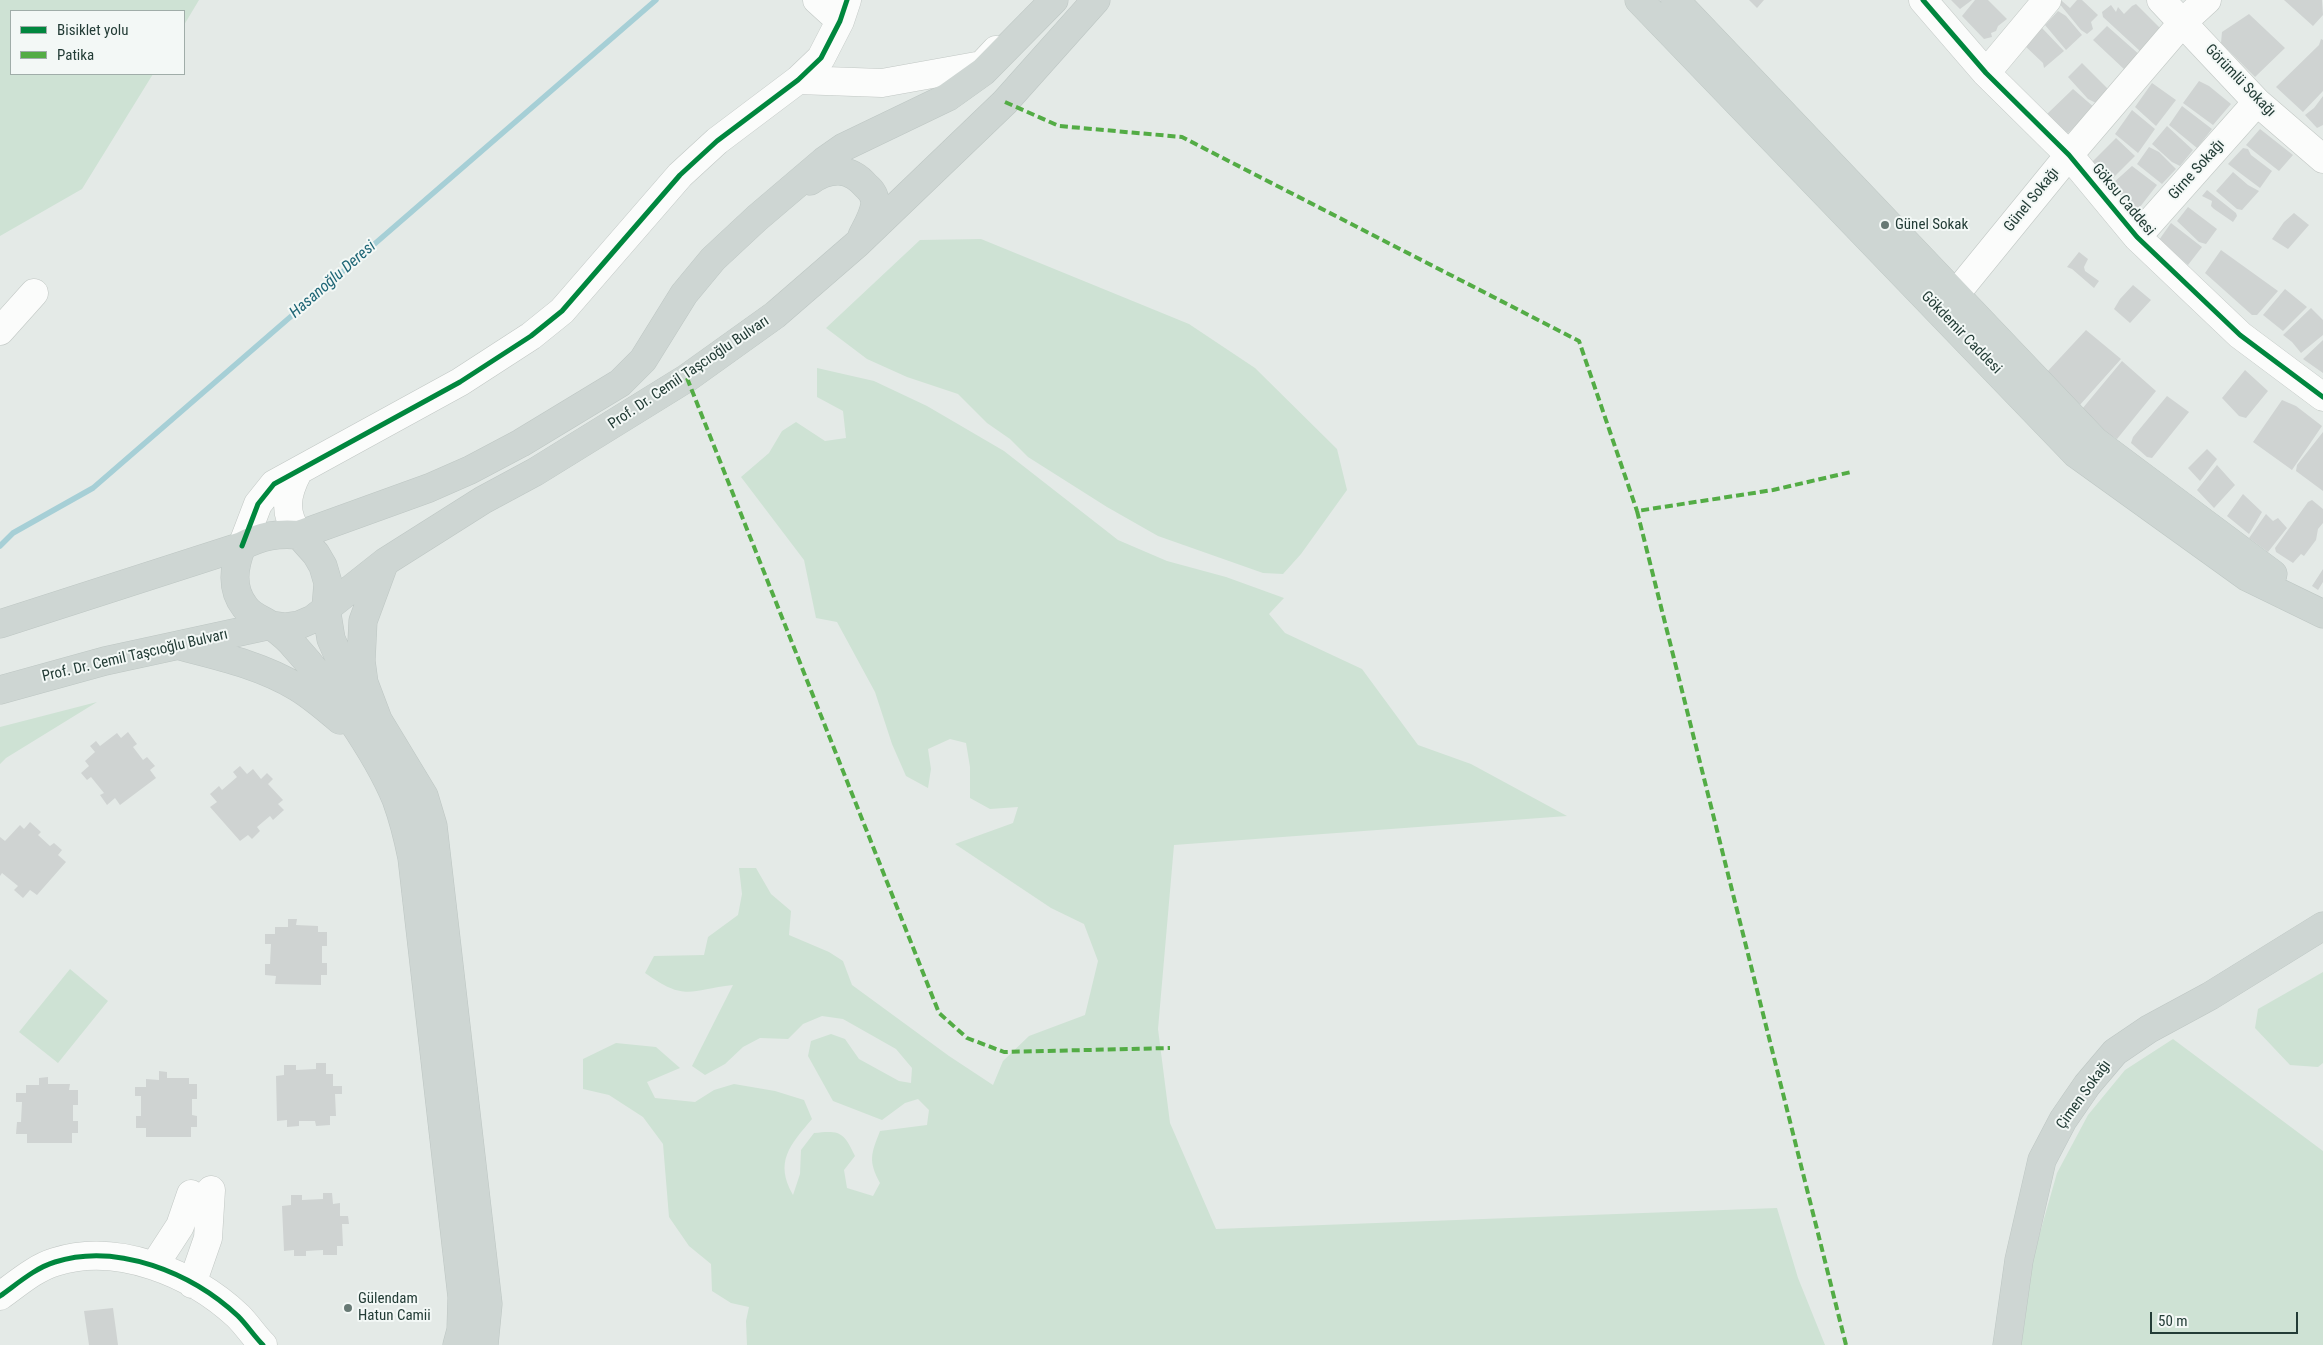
<!DOCTYPE html>
<html>
<head>
<meta charset="utf-8">
<style>
	body { margin:0 }
	#map { position:relative; width:2323px; height:1345px; overflow:hidden; background:#e4eae7; font-family:"Roboto Condensed",sans-serif }
	canvas { display:block }
	.legend { position:absolute; left:10px; top:10px; width:175px; height:65px; box-sizing:border-box; background:#f3f8f6; border:1px solid #a0ada9; margin:0; padding:6px 9px; list-style:none; font-size:15px; color:#233c36 }
	.legend li { display:flex; align-items:center; gap:10px; height:25px }
	.legend b { width:25px; border:1px solid #a0ada9 }
	.scale { position:absolute; left:2150px; top:1312px; width:148px; height:22px; box-sizing:border-box; border:2px solid #233c36; border-top:0; padding-left:6px; font-size:15px; line-height:18px; white-space:nowrap; color:#233c36; -webkit-text-stroke:4px #f3f8f6; paint-order:stroke }
</style>
</head>
<body>
<div id="map">
<canvas width="2323" height="1345"></canvas>
<ul class="legend">
<li><b style="height:6px;background:#00873e"></b>Bisiklet yolu</li>
<li><b style="height:6px;background:#53ac45"></b>Patika</li>
</ul>
<div class="scale">50 m</div>
</div>
<script>
const c = document.querySelector('canvas').getContext('2d');
c.lineJoin = 'round';
function fill(path, color) {
  c.fillStyle = color;
  c.fill(path, 'evenodd');
}
function stroke(path, color, width, dash) {
  c.strokeStyle = color;
  c.lineWidth = width;
  c.lineCap = dash ? 'butt' : 'round';
  c.setLineDash(dash || []);
  c.stroke(path);
}
function write(font, color, halo, rows, align = 'center') {
  c.font = font + ' "Roboto Condensed",sans-serif';
  c.lineWidth = 4;
  c.setLineDash([]);
  c.textBaseline = 'middle';
  c.strokeStyle = halo;
  c.fillStyle = color;
  for (const [text, x, y, turn = 0] of rows) {
    c.save();
    c.translate(x, y);
    c.rotate((+turn || 0) * Math.PI / 180);
    c.textAlign = isNaN(turn) ? turn : align;
    if (halo) c.strokeText(text, 0, 0);
    c.fillText(text, 0, 0);
    c.restore();
  }
}
fill(new Path2D(`
	M0,0H199L184,25V11H11V74H153L82,189L0,236Z
	M981,239L1189,324L1255,368L1337,449L1347,490L1301,554L1283,574L1263,573L1158,536L1107,507L1028,457L1010,439L987,423L958,394L907,377L867,359L826,328L920,240Z
	M817,368L874,381L927,406L1004,451L1118,540L1167,561L1226,577L1284,598L1269,614L1285,633L1362,669L1418,745L1471,764L1567,816L1174,845L1158,1029L1170,1123L1216,1229L1777,1208L1798,1278L1825,1345H747L746,1321L749,1307L731,1303L712,1291L711,1264L689,1246L669,1217L663,1144L643,1117L609,1095L583,1089V1059L616,1043L656,1047L680,1068L647,1082L655,1098L695,1102L714,1090L734,1084L775,1091L804,1100L812,1119C790,1145 774,1162 793,1195L800,1174L801,1150L814,1133C840,1130 844,1132 855,1156L844,1170L847,1188L873,1196L880,1183C868,1161 871,1154 880,1131L927,1125L929,1110L918,1099L905,1103L882,1120L833,1101L808,1056L811,1041L831,1034L845,1039L859,1059L899,1081L911,1083L912,1068L896,1049L843,1019L822,1016L803,1024L788,1039L760,1038L743,1047L725,1064L705,1075L692,1066L733,985C689,990 686,1002 645,973L654,956L704,955L708,937L738,915L742,894L739,868H756L771,894L791,911L789,935L829,952L843,961L852,985L949,1056L993,1085L1003,1061L1029,1036L1085,1015L1098,961L1084,924L1051,908L955,844L1013,823L1018,807L990,809L970,798V767L966,743L950,739L928,749L931,769L928,788L906,776L892,744L875,692L837,622L816,618L804,560L741,477L769,453L782,431L796,422L825,441L846,438L843,411L817,397Z
	M97,702L6,758L0,764V727Z
	M70,969L108,1001L58,1063L19,1032Z
	M2323,972V1063L2318,1067L2290,1065L2255,1028L2258,1009Z
	M2173,1039L2323,1151V1345H2021L2032,1261L2057,1173L2088,1115L2125,1070Z`), '#cee2d4');
stroke(new Path2D(`
	M0,546L13,533L93,488L656,0`), '#a6cfd6', 5.5);
fill(new Path2D(`
	M1749,0H1764L1757,8Z
	M1951,0H1972L1960,9Z
	M1975,0H1988L2007,19L1998,26L1996,31L1991,33L1992,37L1984,39L1962,16Z
	M2077,0H2082L2098,15L2091,22L2093,29L2087,34L2081,30L2058,2L2062,1L2070,8Z
	M2284,0H2322L2323,15L2313,26Z
	M2136,4L2161,29L2143,51H2140L2103,17L2102,12L2111,5L2116,12L2118,7L2124,14L2132,6Z
	M2058,11L2066,16L2082,35L2066,50L2045,25Z
	M2249,14L2285,48L2255,77L2221,43L2222,32Z
	M2107,26L2141,56L2125,70L2093,40Z
	M2042,28L2064,51L2044,68L2043,63L2024,45Z
	M2321,39L2323,40V91L2303,112L2276,87L2319,45Z
	M2082,63L2109,90L2096,103L2088,99L2068,77Z
	M2199,81L2209,86L2231,104L2213,125L2183,103Z
	M2152,83L2176,100L2156,126L2135,107Z
	M2073,89L2095,108L2068,133L2062,131L2047,114Z
	M2323,96V125L2317,128L2305,115L2314,108Z
	M2182,106L2212,129L2197,148L2169,125Z
	M2132,110L2155,129L2138,153L2115,134Z
	M2167,126L2193,150L2180,166L2172,162L2152,144Z
	M2260,129L2293,155L2279,171L2246,145Z
	M2116,138L2135,156L2108,183L2088,166Z
	M2149,147L2159,152L2176,169L2162,184L2137,164Z
	M2243,148L2248,149L2251,155L2272,171L2260,188L2228,164Z
	M2132,166L2157,185L2136,212H2133L2110,189L2112,184Z
	M2233,172L2248,185L2259,191L2242,210L2237,209L2216,191Z
	M2207,190L2236,213L2237,216L2233,222L2214,209L2211,206L2212,201L2202,196Z
	M2188,207L2217,229L2206,244L2199,242L2177,221Z
	M2294,213L2309,225L2288,249L2272,239L2284,222Z
	M2171,223L2202,247L2188,265L2159,240Z
	M2221,250L2278,291L2257,315H2252L2205,273Z
	M2079,252L2088,259L2084,267L2085,271L2099,281L2094,288L2072,269L2067,267Z
	M2133,285L2151,300L2130,323L2114,309L2120,299Z
	M2285,289L2307,307L2283,331L2263,315Z
	M2311,308L2323,320V335L2301,353L2292,342L2283,335Z
	M2086,330L2121,359L2079,406L2046,373Z
	M2323,340V373L2303,359Z
	M2122,361L2156,391L2117,439L2100,429L2082,409Z
	M2245,370L2268,391L2246,418L2239,416L2222,398Z
	M2167,396L2189,412L2152,458L2147,457L2131,443L2133,437Z
	M2282,400L2296,406L2322,426L2292,470L2253,442Z
	M2323,432V491L2296,471L2297,465Z
	M2207,449L2217,459L2200,481L2188,468Z
	M2217,465L2235,485L2214,508L2197,490Z
	M2243,494L2262,512L2249,534L2227,516Z
	M2312,500L2323,509V523L2318,529L2316,540L2304,556L2301,554L2293,563L2276,552L2275,548L2308,502Z
	M2266,514L2273,521L2278,518L2287,528L2268,552L2249,538Z
	M2323,569V582L2318,590L2312,586Z
	M128,732L137,744L133,747L143,760L147,757L155,766L150,770L156,778L120,805L115,798L107,805L100,795L104,793L91,777L87,780L81,773L89,766L85,761L95,752L90,746L96,741L100,746L117,733L121,738Z
	M240,766L247,774L253,769L261,779L267,773L273,779L268,784L283,800L278,804L284,810L273,820L270,816L257,827L260,831L252,839L248,835L240,841L210,807L217,802L210,794L219,786L222,790L237,777L233,772Z
	M30,822L41,832L38,835L50,846L54,843L62,850L58,855L66,862L37,895L30,890L23,898L14,890L18,886L2,873L0,876V837L5,841L20,825L24,829Z
	M288,919H297L296,925L318,926V932H327V946H322V963H327V975H321V985L275,984L276,976L265,975V964H270L271,944H265V934H275V927H288Z
	M316,1063H326V1074H333V1086H342V1094H335L336,1116H330V1125L316,1126L315,1121H299V1126L287,1127V1120L277,1121L276,1076L284,1075V1065H296V1070L316,1069Z
	M159,1071L167,1072V1078H189V1084H197V1099H192V1115L197,1116V1127H191V1137H146V1128H136V1116H141V1096H135V1087H146V1079L159,1080Z
	M48,1077V1084H70L69,1090H78V1105H73V1121H78V1133H72V1143H27V1134H16L17,1122H21L22,1102H16V1093H26V1085H39V1078Z
	M323,1193H332L333,1204L340,1203V1216H348L349,1224H342L343,1246H337V1255H323V1250L306,1251V1256H294V1250L284,1251L282,1206L291,1205V1195H302V1200L323,1199Z
	M113,1308L118,1345H89L84,1311Z`), '#cfd3d2');
const minor = new Path2D(`
	M817,0L840,21
	M1923,0L1986,73L2069,155L2137,237L2240,335L2323,397
	M2161,0L2257,102L2323,159
	M1986,73L2047,0
	M798,80L882,83L982,65L996,50
	M2137,237L2257,102
	M1941,312L2069,155L2183,22L2207,0
	M0,331L34,293
	M298,472C286,495 283,513 299,535
	M242,546L258,504L274,484L460,382L531,336L562,311L680,175L717,141L798,80L821,58L840,21L847,0
	M154,1266L180,1226L191,1194
	M192,1284L208,1238L211,1190
	M0,1296C17,1284 35,1268 55,1262C117,1242 192,1273 238,1316C247,1325 254,1336 263,1345`);
const major = new Path2D(`
	M1639,0L2076,454L2247,577L2323,614
	M1675,0L2095,441L2273,574
	M810,181C830,167 850,167 866,186C871,190 875,196 875,203C874,215 867,226 862,236
	M299,535L429,488L470,470L521,443L620,383L643,360L684,294L713,259L757,218L824,161L844,147L948,97L983,72L1054,0
	M242,546C234,566 230,588 245,607C252,617 263,619 272,626C280,632 289,639 295,647C329,684 377,753 396,799C403,818 408,838 412,858L462,1297L461,1330L457,1345
	M384,564L363,621L361,661L364,683L378,720L424,796L433,826L488,1304L484,1345
	M0,624L242,546C262,536 277,533 299,535L316,554L323,566L328,583L326,608L331,639L346,673L361,696
	M184,647C223,657 262,666 297,687C312,696 326,708 340,720
	M0,690L105,661L271,625L285,627L299,625L313,619L385,562L483,500L535,472L687,378L775,315L857,244L1005,102L1096,0
	M2007,1345L2019,1260L2042,1160L2063,1120L2087,1085L2115,1052L2149,1029L2210,996L2323,926`);
stroke(minor, '#c1c7c4', 29);
stroke(major, '#bdc6c3', 29);
stroke(minor, '#fbfcfb', 28);
stroke(major, '#ced6d3', 28);
stroke(new Path2D(`
	M1005,102L1059,126L1182,137L1579,341L1637,511
	M687,378L939,1013L967,1038L1004,1052L1170,1048
	M1846,1345L1637,511L1773,490L1851,472`), '#53ac45', 4, [8, 4]);
stroke(new Path2D(`
	M1923,0L1986,73L2069,155L2137,237L2240,335L2323,397
	M242,546L258,504L274,484L460,382L531,336L562,311L680,175L717,141L798,80L821,58L840,21L847,0
	M0,1296C17,1284 35,1268 55,1262C117,1242 192,1273 238,1316C247,1325 254,1336 263,1345`), '#00873e', 5);
for (const [x, y, r, color] of [
	[1885,225,5,"#677974"],
	[348,1308,5,"#677974"]
]) {
  const dot = new Path2D();
  dot.arc(x, y, r, 0, 2 * Math.PI);
  c.fillStyle = color;
  c.fill(dot);
  stroke(dot, '#f3f8f6', 2);
}
write('15px', '#233c36', '#f3f8f6', [
	["Görümlü Sokağı",2240,81,46],
	["Girne Sokağı",2197,170,-48],
	["Günel Sokağı",2032,200,-51],
	["Göksu Caddesi",2123,200,50],
	["Gökdemir Caddesi",1961,333,46],
	["Prof. Dr. Cemil Taşcıoğlu Bulvarı",689,373,-34],
	["Prof. Dr. Cemil Taşcıoğlu Bulvarı",135,656,-13],
	["Çimen Sokağı",2084,1095,-54]
]);
write('15px', '#233c36', '#f3f8f6', [
	["Günel Sokak",1895,225],
	["Gülendam",358,1299],
	["Hatun Camii",358,1316]
], 'left');
write('italic 16px', '#1f6676', '#f3f8f6', [
	["Hasanoğlu Deresi",333,280,-41]
]);
</script>
</body>
</html>
